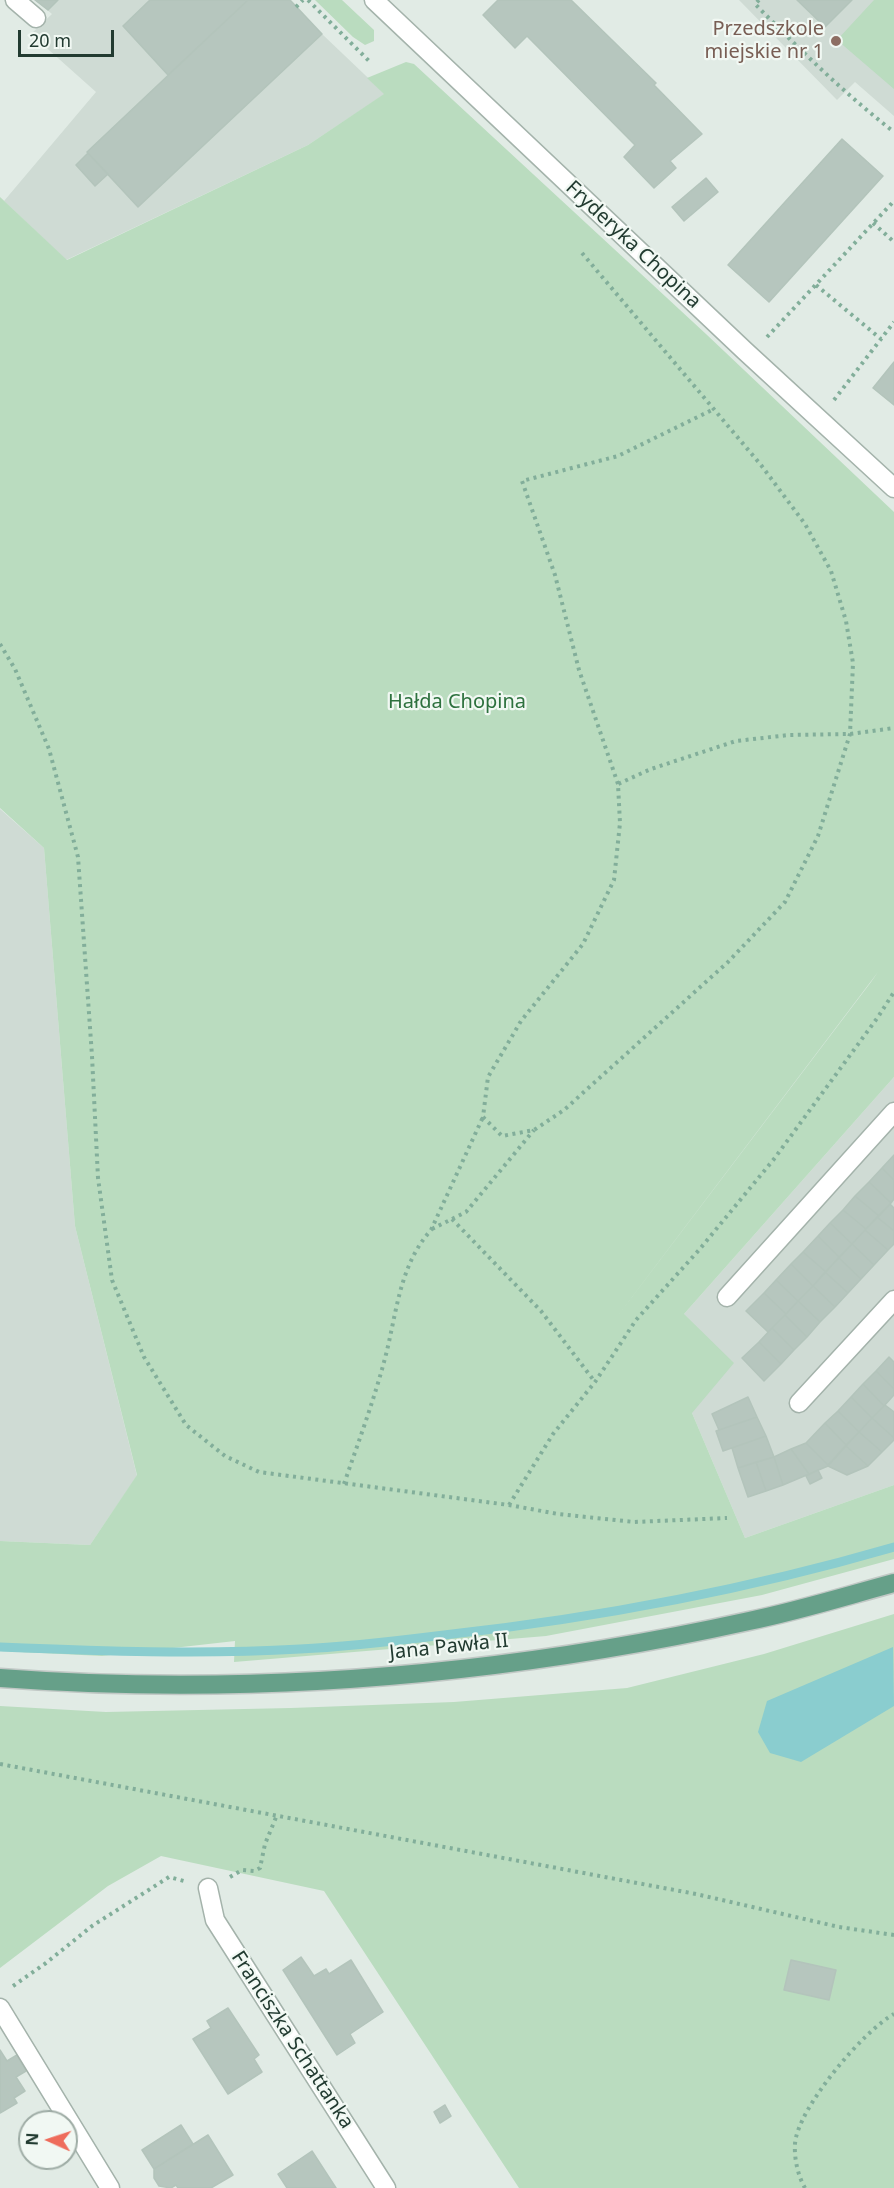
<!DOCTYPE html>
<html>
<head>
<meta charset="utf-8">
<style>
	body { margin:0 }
	#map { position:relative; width:894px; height:2188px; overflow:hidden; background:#e1ebe5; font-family:"Noto Sans",sans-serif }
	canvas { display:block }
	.north { position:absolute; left:18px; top:2110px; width:60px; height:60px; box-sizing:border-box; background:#f1f8f3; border:2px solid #9eaca5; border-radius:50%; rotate:273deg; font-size:16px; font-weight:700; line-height:24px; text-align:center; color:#223b31 }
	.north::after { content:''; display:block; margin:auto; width:21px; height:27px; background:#ee6c5b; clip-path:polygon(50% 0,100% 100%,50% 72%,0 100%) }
	.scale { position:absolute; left:18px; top:30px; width:96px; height:27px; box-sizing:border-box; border:3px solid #223b31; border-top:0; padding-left:8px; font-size:18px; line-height:21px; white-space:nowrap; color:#223b31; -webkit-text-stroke:4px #f1f8f3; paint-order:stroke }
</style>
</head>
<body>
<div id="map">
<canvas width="894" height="2188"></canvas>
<div class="north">N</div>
<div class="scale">20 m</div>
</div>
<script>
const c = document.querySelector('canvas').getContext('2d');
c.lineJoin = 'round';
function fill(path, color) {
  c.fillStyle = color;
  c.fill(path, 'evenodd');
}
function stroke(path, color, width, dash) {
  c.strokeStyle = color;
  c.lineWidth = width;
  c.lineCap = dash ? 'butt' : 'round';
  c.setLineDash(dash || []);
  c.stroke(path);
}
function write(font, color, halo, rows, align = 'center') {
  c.font = font + ' "Noto Sans",sans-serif';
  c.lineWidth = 4.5;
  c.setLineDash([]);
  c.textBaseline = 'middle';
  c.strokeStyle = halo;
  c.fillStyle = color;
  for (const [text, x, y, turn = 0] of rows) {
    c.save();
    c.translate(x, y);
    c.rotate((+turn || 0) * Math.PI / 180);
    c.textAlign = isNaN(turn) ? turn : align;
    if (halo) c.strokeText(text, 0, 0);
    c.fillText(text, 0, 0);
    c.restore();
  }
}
fill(new Path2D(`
	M35,0H290L322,34L385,94L308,145L66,260L4,201L96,92L31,34L52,14Z
	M739,0H894V116L855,82L837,100Z
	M0,809L44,848L75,1226L137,1476L90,1545L0,1541Z
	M894,1077V1485L745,1538L692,1413L684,1314Z`), '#cfdbd4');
fill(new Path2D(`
	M315,0H342L374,30V41L365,45L353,37Z
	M874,0H894V89L837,40Z
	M406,62L414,64L706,334L894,512V1077L684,1314L734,1363L692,1413L745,1538L894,1485V1559L762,1595L546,1636L234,1662L235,1641L102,1656L0,1651V1541L90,1545L137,1475L75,1226L44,848L0,808V197L67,260L308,145L384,94L367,78ZM878,972L871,982L607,1330Z
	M894,1614V2188H519L324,1891L161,1856L108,1886L0,1968V1706L106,1712L291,1708L454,1702L627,1688L764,1654Z`), '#badcbf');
fill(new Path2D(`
	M893,1647L894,1706L801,1762L770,1753L758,1732L767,1701Z`), '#8acdcf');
stroke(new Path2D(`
	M0,1647C100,1651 200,1655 300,1649C348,1647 396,1641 444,1635C597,1618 746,1590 894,1547`), '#8acdcf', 9);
const building = new Path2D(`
	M35,0H58L48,10Z
	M150,0H248L168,75L123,26Z
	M248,0H290L322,34L138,207L87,152Z
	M498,0H571L656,83L654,85L702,134L670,161L676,168L654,188L624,157L635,145L527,36L515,48L483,15Z
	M797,0H852L825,27Z
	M842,139L883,176L769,302L728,265Z
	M88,153L108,174L95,186L76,165Z
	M706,178L718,192L684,221L672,207Z
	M894,362V405L873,388Z
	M894,1155V1180L882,1168Z
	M882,1168L894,1180V1199L891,1203L869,1182Z
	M869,1182L891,1203L879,1216L855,1196Z
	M855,1196L879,1216L866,1229L843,1210Z
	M890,1204L894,1208V1231L877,1217Z
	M843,1210L866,1229L852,1244L830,1223Z
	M877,1217L894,1231V1244L888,1250L865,1230Z
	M830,1223L852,1244L839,1257L818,1236Z
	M865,1230L888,1250L874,1265L852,1244Z
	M818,1236L839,1257L826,1272L803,1252Z
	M852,1244L874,1265L861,1279L839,1258Z
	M803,1252L826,1272L813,1286L791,1264Z
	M839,1258L861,1279L848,1293L825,1272Z
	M791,1264L813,1286L798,1301L776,1280Z
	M825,1272L848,1293L835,1307L813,1286Z
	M776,1280L798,1301L786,1314L764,1293Z
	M813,1286L835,1307L820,1322L798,1301Z
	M764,1293L786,1314L768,1332L746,1311Z
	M798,1301L820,1322L807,1337L785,1315Z
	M785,1315L807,1337L794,1350L772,1328Z
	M772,1328L794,1350L781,1364L759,1342Z
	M759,1342L781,1364L764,1381L742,1358Z
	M889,1357L894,1362V1389L876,1371Z
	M876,1371L894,1389V1395L884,1406L863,1384Z
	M863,1384L884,1406L872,1418L851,1397Z
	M748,1397L757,1417L719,1430L712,1414Z
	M851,1397L872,1418L859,1432L838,1411Z
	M885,1405L894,1412V1438L872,1418Z
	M838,1411L859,1432L846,1445L825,1423Z
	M757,1417L766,1436L723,1451L716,1431Z
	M872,1418L894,1438V1440L882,1452L859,1432Z
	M825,1423L846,1445L828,1465L806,1443Z
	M859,1432L882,1452L868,1466L846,1446Z
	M766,1436L774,1457L738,1468L732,1448Z
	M806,1443L828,1465V1466L809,1474L791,1449Z
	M846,1446L868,1466L847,1475L828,1466Z
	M791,1449L809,1474L783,1485L774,1457Z
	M774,1457L783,1485L766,1491L756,1462Z
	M756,1462L766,1491L748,1497L738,1468Z
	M818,1470L822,1478L810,1484L806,1476Z
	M301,1957L314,1976L326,1969L329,1974L351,1960L383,2012L350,2034L355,2043L337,2055L283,1970Z
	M791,1960L836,1970L829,2000L784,1990Z
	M228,2008L259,2055L254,2059L262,2072L228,2094L193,2039L211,2028L207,2021Z
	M0,2050L7,2061L17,2055L26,2071L16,2077L25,2091L14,2098L17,2103L0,2113Z
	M445,2105L451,2116L440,2123L434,2112Z
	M181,2125L193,2144L154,2169L142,2150Z
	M208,2135L233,2175L211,2188H178L176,2185L171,2188L159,2186L154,2178V2169Z
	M312,2151L336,2188H287L278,2174Z`);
fill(building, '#b6c6be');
stroke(building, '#b3c4bb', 1.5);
const minor = new Path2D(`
	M15,0L36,18
	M374,0L745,351L894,488
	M727,1297L894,1112
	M799,1403L894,1300
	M208,1888L215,1920L386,2188
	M0,2008L110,2188`);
const major = new Path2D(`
	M0,1678C251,1697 504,1675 749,1621C798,1611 846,1596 894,1583`);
stroke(minor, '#a4b3ab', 21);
stroke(major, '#c1c8c5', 21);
stroke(new Path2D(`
	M308,0L369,61
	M759,0L755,4C799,49 844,93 894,132
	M296,7L303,0
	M873,223L894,242
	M582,253L761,465L805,524L831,571L846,621L853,663L850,734L818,836L785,902L728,962L564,1110L534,1130L502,1136L483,1117L488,1077L521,1021L583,944L614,880L620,823L618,784L651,769L736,741L789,735L850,734L894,728
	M816,285L881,339
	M767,337L894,201
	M834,400L894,322
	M0,644L15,669L49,749L78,857L92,1056L98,1178L112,1280L144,1357L186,1425L225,1456L259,1472L509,1505L558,1514L634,1522L727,1518
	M618,784L579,670L555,575L522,481L618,456L714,409
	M452,1219L541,1311L595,1382
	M432,1229L466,1212L534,1130
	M344,1484C358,1443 373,1403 384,1362C397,1315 398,1267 431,1230L483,1117
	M509,1505L553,1434L595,1382L636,1320L699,1250L774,1159L878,1017L894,992
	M0,1764L696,1894L839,1927L894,1935
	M230,1877L242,1870L254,1871L260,1868L265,1844L277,1815
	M13,1986L46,1963L92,1926L169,1877L184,1881
	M805,2188C798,2176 794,2158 795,2144C797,2109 864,2030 894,2014`), '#82ae9a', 4, [3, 4.5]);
stroke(minor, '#fff', 18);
stroke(major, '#66a089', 18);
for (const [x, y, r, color] of [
	[836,41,6,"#8d6e63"]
]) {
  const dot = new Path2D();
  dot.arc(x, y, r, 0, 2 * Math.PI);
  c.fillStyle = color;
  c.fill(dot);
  stroke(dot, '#f1f8f3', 2);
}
write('20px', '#785e54', '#f1f8f3', [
	["Przedszkole",824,29],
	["miejskie nr 1",824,52]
], 'right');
write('20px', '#223b31', '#f1f8f3', [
	["Fryderyka Chopina",633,245,43],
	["Jana Pawła II",449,1647,-6],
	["Franciszka Schattanka",292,2040,57]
]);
write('20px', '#2d713e', '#f1f8f3', [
	["Hałda Chopina",457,702]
]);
</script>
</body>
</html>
